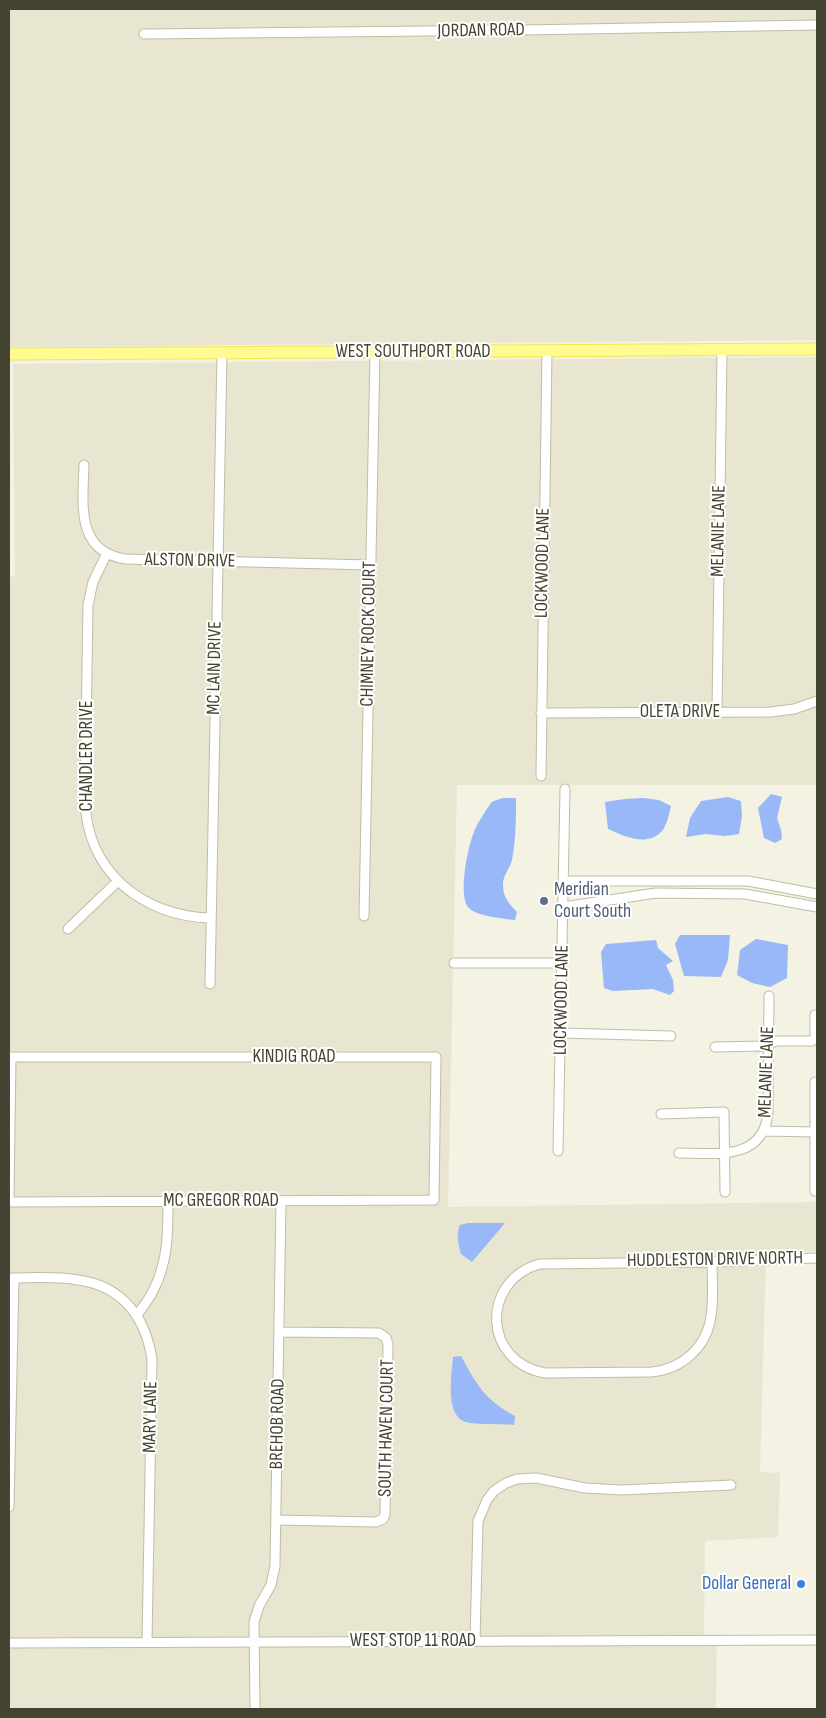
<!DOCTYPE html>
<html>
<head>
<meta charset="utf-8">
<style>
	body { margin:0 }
	#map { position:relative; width:826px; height:1718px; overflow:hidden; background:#f3f2e3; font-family:"Sofia Sans Condensed",sans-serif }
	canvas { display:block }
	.frame { position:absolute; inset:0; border:10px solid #454332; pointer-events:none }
</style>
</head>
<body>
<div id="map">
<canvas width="826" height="1718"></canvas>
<div class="frame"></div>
</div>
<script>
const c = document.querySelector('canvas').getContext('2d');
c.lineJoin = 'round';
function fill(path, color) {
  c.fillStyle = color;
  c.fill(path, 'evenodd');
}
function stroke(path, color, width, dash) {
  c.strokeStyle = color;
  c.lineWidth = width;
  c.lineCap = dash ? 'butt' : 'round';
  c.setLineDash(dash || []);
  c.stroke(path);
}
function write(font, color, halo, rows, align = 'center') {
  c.font = font + ' "Sofia Sans Condensed",sans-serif';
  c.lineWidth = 4;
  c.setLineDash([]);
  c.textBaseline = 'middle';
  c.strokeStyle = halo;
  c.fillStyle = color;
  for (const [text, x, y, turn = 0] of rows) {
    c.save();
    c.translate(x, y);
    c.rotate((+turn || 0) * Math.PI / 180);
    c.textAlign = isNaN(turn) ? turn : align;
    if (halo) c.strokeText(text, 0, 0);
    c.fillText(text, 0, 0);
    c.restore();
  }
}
fill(new Path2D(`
	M9,9H817V340L9,347Z
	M817,357V785H457L448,1207L817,1202V1251L766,1255L760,1472L780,1473L778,1537L705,1541L704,1635H717L716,1709H9V577L15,575L13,364Z`), '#e8e6d0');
fill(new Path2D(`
	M771,794L782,797L777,818L781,830L782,839L775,843L764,838L758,808Z
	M728,797L741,801L742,816L739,834L725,836L706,834L686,837L690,818L701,801Z
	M503,798H516C516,819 516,839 512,860C510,869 502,876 503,886C503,897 510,905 517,912L515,920C505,919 474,916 468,907C458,894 468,846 474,832C476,826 488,806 492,802C495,800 500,799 503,798Z
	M643,798L659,800L671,806C669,814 667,826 661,832C646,847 624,836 608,829L605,802L625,799Z
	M680,935H730L728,960L721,977L684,976L675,944Z
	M756,939L788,945L787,978L770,987L752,983L737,975L740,950Z
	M656,940L658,948L673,961L666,965L673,980L674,991L670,995L653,989L613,991L604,988L601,952L606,944Z
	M468,1223H505L472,1262L461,1254C458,1244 456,1234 460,1225Z
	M461,1356C476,1384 486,1401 515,1416L514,1425C504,1424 470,1425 463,1421C445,1412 452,1373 453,1357Z`), '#98b8f7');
const minor = new Path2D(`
	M144,34L521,30L817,25
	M84,465C83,503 75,551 125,559L371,565
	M107,553L93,582L88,605L85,799C86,871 142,916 210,918
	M717,712L722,350
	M541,713L771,712L794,709L817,701
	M541,776L547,351
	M564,881H748L817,894
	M563,907L656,893L745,894L817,907
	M364,916L375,352
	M68,929L118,881
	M454,963H563
	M210,984L222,353
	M561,1033L671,1036
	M715,1047L763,1046L776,1041H812L815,1038V1015
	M9,1057H436L434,1200L9,1202
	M661,1114L724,1112L725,1192
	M763,1131L817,1132
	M558,1151L565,789
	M679,1153C714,1153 764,1162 768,1112L769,996
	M815,1191V1082
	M9,1198L11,1057
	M712,1262C712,1280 714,1299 711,1316C707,1347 682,1369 652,1372L545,1373C483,1362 480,1282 539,1264L712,1262L817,1258
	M9,1278C31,1278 56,1276 78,1280C122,1286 146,1317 152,1360L147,1642
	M137,1315C143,1307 150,1298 154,1289C168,1261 168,1232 168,1201
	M9,1507L14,1278
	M276,1520L376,1522L383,1519L385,1514L388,1344L386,1338L379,1333L279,1332
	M475,1641L478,1521L487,1500L494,1491L506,1483L517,1479L536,1478L585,1488L622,1490L731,1485
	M9,1643L817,1640
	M255,1709L254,1622L259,1606L271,1585L275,1566L281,1201`);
const major = new Path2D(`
	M9,354L817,349`);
stroke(minor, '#bfbda4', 11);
stroke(major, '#efe755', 13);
stroke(minor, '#fff', 9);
stroke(major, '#fffb90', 11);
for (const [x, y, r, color] of [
	[544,901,5,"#5c6f8a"],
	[801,1584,5,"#3f7fe0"]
]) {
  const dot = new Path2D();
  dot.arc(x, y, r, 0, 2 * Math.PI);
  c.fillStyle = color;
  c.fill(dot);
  stroke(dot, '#fff', 2);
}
write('19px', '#454332', '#fff', [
	["JORDAN ROAD",481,31,-1],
	["WEST SOUTHPORT ROAD",413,352],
	["MELANIE LANE",719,531,-89],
	["ALSTON DRIVE",190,561,1],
	["LOCKWOOD LANE",543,563,-89],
	["CHIMNEY ROCK COURT",369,634,-89],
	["MC LAIN DRIVE",215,668,-89],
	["OLETA DRIVE",680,712],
	["CHANDLER DRIVE",87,756,-90],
	["LOCKWOOD LANE",562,1000,-89],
	["KINDIG ROAD",294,1057],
	["MELANIE LANE",767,1072,-88],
	["MC GREGOR ROAD",221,1201],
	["HUDDLESTON DRIVE NORTH",715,1260,-1],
	["MARY LANE",151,1417,-89],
	["BREHOB ROAD",278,1424,-89],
	["SOUTH HAVEN COURT",387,1428,-89],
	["WEST STOP 11 ROAD",413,1641]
]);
write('19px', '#4e5e75', '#fff', [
	["Meridian",554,890],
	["Court South",554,912]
], 'left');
write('19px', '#366cbe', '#fff', [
	["Dollar General",791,1584]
], 'right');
</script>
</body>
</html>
